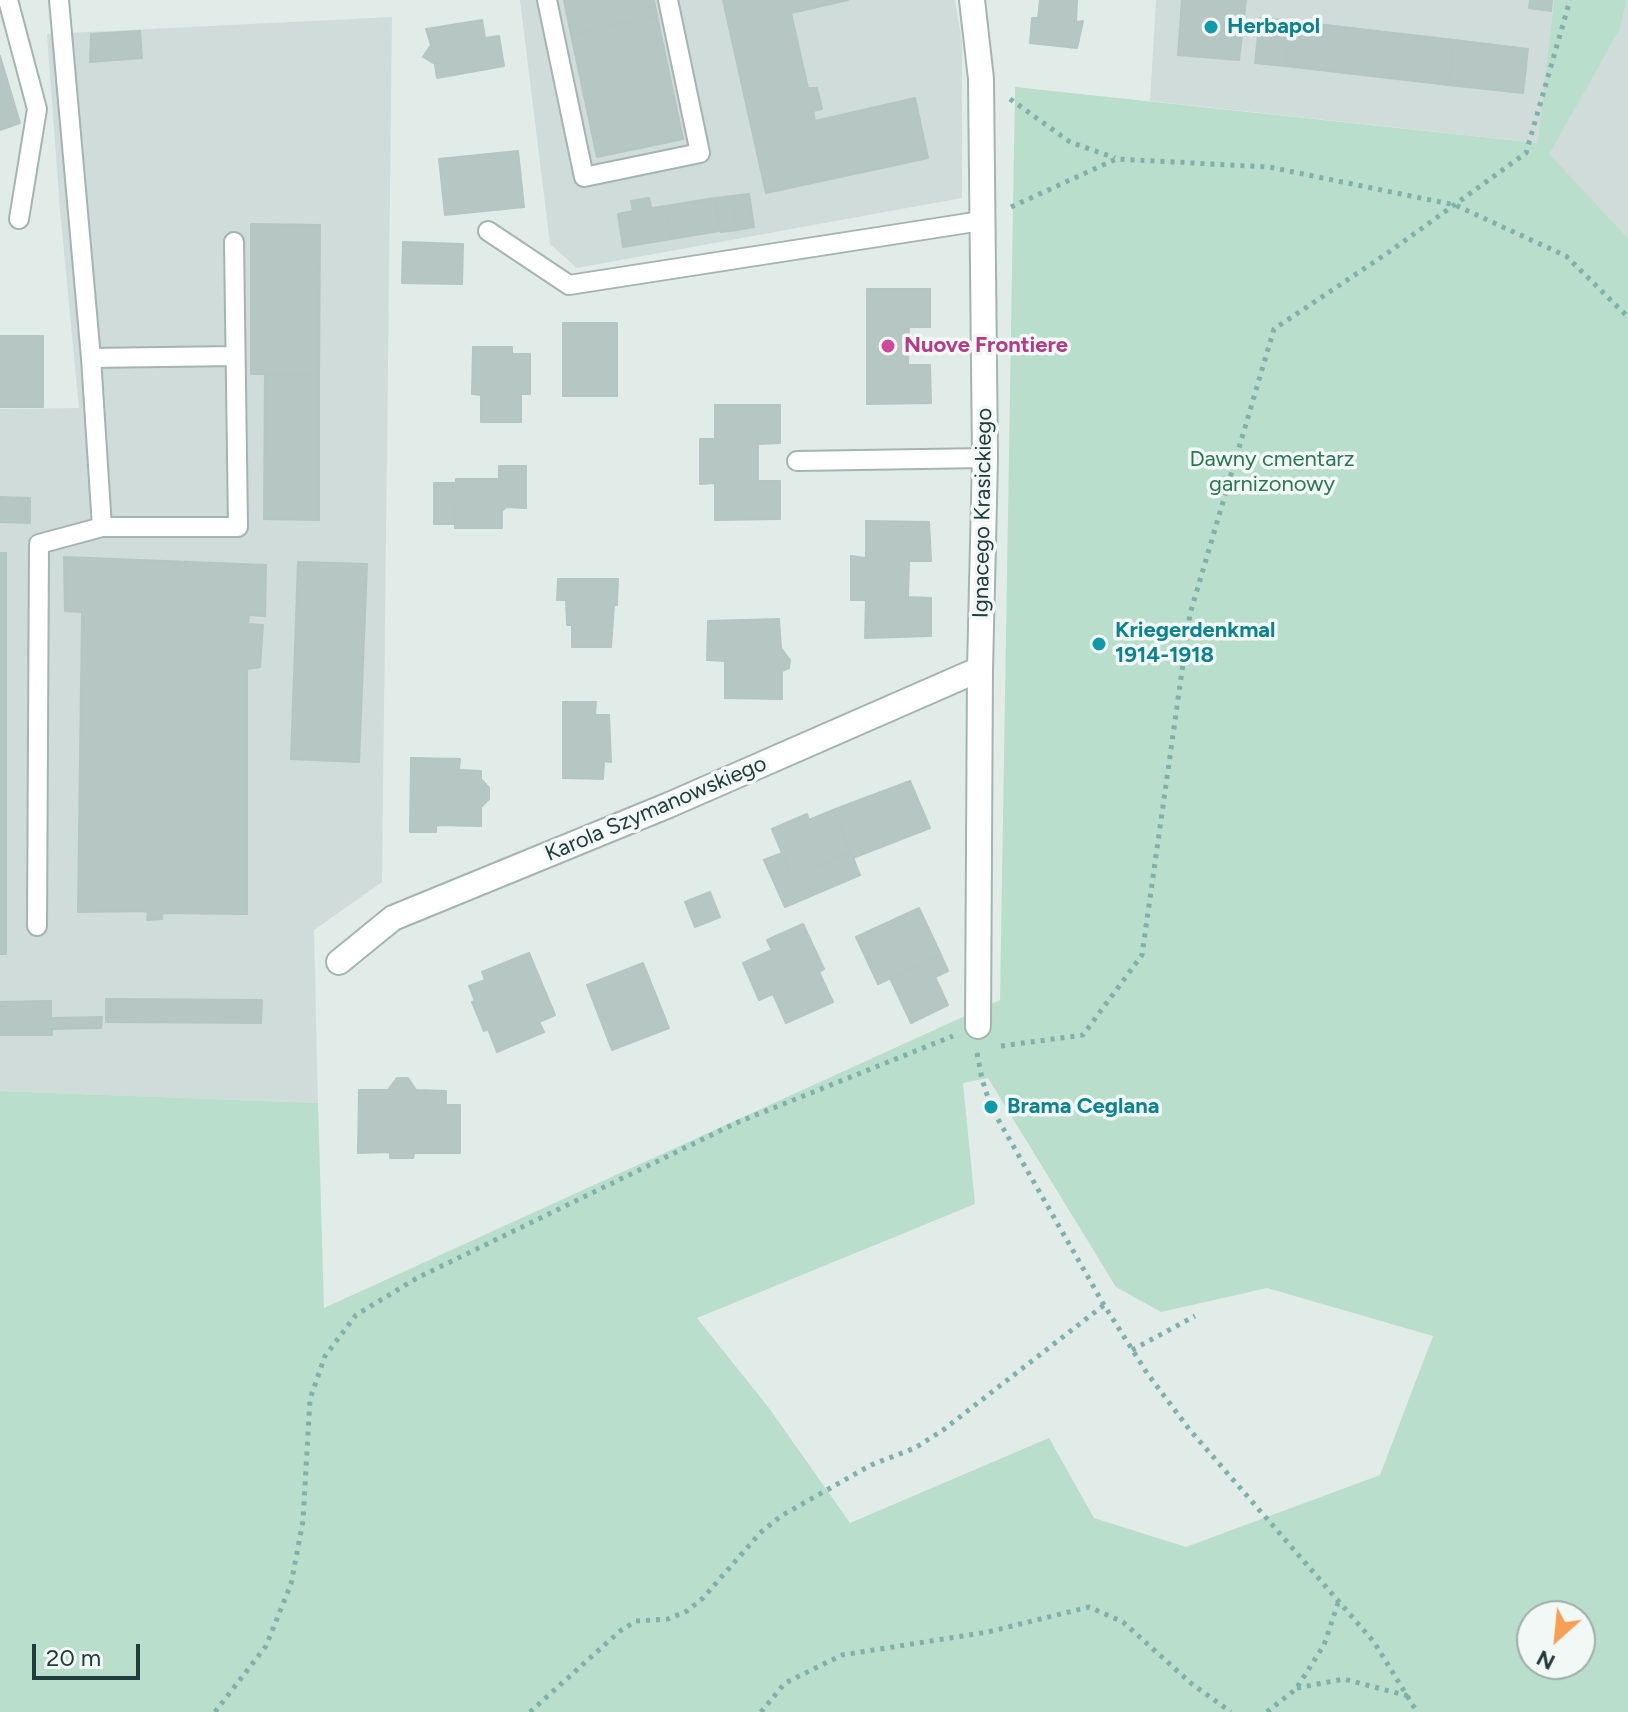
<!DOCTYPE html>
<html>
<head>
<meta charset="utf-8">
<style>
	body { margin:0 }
	#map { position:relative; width:1628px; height:1712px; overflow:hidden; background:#e1ece9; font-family:Figtree,sans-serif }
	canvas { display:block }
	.north { position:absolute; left:1516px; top:1600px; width:80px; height:80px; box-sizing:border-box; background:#f1f8f6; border:2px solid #9eadab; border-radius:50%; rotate:207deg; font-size:22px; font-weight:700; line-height:32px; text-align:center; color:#213d3b }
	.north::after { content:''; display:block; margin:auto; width:28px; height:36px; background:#f69f55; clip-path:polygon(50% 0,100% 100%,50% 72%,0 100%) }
	.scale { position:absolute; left:32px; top:1644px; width:108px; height:36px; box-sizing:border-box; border:4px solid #213d3b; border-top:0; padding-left:10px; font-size:24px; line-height:28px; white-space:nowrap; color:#213d3b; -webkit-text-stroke:6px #f1f8f6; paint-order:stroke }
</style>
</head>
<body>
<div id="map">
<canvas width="1628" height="1712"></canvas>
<div class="north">N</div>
<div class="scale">20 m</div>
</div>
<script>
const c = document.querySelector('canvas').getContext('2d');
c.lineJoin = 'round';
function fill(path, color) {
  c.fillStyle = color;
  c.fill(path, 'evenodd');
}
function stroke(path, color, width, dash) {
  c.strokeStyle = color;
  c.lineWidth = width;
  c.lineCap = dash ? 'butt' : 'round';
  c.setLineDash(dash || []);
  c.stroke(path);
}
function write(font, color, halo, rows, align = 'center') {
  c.font = font + ' Figtree,sans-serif';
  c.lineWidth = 7;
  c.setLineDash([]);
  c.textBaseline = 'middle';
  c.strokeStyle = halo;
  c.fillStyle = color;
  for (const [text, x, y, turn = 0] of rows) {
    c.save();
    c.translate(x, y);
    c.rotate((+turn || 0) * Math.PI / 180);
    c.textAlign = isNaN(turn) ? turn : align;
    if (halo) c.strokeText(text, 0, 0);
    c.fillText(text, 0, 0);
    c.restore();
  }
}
fill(new Path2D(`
	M520,0H955L962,43V198L577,268L550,244Z
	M1156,0H1554L1539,143L1150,101Z
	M1627,0H1628V238L1548,154L1620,29Z
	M392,17L382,882L314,930L318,1103L0,1091V409L79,408L60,210L47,34Z`), '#cfdcd9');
fill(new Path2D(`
	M1554,0H1627L1620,29L1549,154L1628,238V1712H0V1091L318,1103L324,1308L1000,1000L1015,87L1538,143ZM988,1078L1116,1287L1161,1312L1267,1288L1433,1336L1380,1475L1186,1547L1094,1518L1049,1438L850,1523L769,1408L697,1318L975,1204L963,1083ZM1532,1616H1580V1664H1532Z`), '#b9decb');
const building = new Path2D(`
	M564,0H654L657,16L571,34Z
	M723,0H848L791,13L808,88H817L822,109L813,111L815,121L915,98L928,158L766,193Z
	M1040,0H1077L1076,22L1083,21L1077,48L1030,43L1032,18H1038Z
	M1182,0H1246L1239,60L1178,55Z
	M1530,0H1552L1551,11L1529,8Z
	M657,16L683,139L597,157L571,34Z
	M1260,18L1291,21L1285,66L1255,63Z
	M482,20L485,38L499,36L504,66L437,78L435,64L423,57L431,45L426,29Z
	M1291,21L1454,40L1449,85L1285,66Z
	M140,31L142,58L90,62L91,34Z
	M1454,40L1528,49L1523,93L1449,85Z
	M0,56L20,123L0,130Z
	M518,151L524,207L445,215L439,159Z
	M749,194L754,227L737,230L732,196Z
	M732,196L737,230L721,232L716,198Z
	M649,198L651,208L666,206L671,239L623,247L618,214L633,211L631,201Z
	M714,198L719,231L671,239L666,206Z
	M251,224L320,225L319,374H251Z
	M403,242L463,244L462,284L402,283Z
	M867,289H930V327H909L908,365H930L931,403L867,404Z
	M563,323H617V396H563Z
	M0,336H43V407H0Z
	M473,347H512V354H530V394H521V422H481V395L472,394Z
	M265,374H319V520L264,519Z
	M715,405H780V443L758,444V481H780V519L715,520V483L700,484V439H715Z
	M499,466H526V508L506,507L502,511V528H455L456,479H499Z
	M434,483H456L455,524H434Z
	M0,497L30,498V523L0,522Z
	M866,521L929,522L931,561H909L908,597L931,598V636L865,638L866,600H851V556L866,558Z
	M0,553H6V954H0Z
	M64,557L266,565L265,616L249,615L248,624L263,625L260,667L247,669V914L162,913V919L147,920L148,912L142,911L78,912L82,612L65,611Z
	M298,562L367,564L359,762L291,759Z
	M558,579H618L617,605H614L611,647H572V625H567L566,600H557Z
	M779,619L781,648L790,660L789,668L782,671V699L725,698V661L707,660L708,621Z
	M563,702H596L595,715H609L611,762L604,761L603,779L563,778Z
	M411,758L460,759L459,770L481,771V779L489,788V799L481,807V826L436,825V832H410Z
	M910,781L930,828L853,858L833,810Z
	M833,810L851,852L792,877L772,829L807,814L809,820Z
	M851,852L860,875L785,907L764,860L782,853L792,877Z
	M710,892L720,917L695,927L685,902Z
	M919,908L941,955L878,984L856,937Z
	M803,924L824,969L819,972L833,1002L786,1023L773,994L759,1000L743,963L772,950L767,940Z
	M529,953L555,1015L539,1022L544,1032L497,1052L488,1029L484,1031L472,1002L475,1001L469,986L485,980L482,972Z
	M941,955L948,971L935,977L948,1005L911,1023L890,978Z
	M643,963L669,1028L612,1050L587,985Z
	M106,999L262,1000L261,1023L106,1022Z
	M51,1001V1018L102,1017L101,1028L52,1029V1035H0V1002Z
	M397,1078H408L416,1090L446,1091V1105H460V1153H414L413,1158H390V1152L358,1153L359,1090H388Z`);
fill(building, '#b6c7c3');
stroke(building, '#b3c6c2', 2);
const lane = new Path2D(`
	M8,0L37,109L19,219
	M59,0L91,358L102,527
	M547,0L584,177L700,153L668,0
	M488,231L569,285L981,221
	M91,358L235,356
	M797,461L985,458
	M37,926L39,544L102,527H238L234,242`);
const street = new Path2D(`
	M972,0L981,79L985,458L980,669L978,1026
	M339,962L393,918L669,805L980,669`);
stroke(lane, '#a4b4b1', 22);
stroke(street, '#a4b4b1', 28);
stroke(new Path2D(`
	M1010,99L1070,142L1115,158
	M1011,207L1116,159L1269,167L1455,205L1566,256L1628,317
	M1001,1046L1083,1035L1142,955L1190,614L1274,329L1389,252L1526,153L1570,0
	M977,1053L982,1079L991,1107L1104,1305L1147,1373L1189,1429L1374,1642L1417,1712
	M1132,1350L1195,1316
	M1297,1688L1344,1679L1408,1696
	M215,1712L266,1646L291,1584L303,1521L310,1399L325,1356L356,1315L417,1278L736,1123L953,1036
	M530,1712L620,1631L636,1621L668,1619L687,1611L703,1598L760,1533L781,1516L871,1465L915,1448L943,1430L1104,1305
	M761,1712L785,1683L842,1655L988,1632L1089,1607L1123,1622L1192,1684L1231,1712
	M1267,1712L1296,1689L1324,1645L1338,1603`), '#80b0ac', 5, [4, 6]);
stroke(lane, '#fff', 18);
stroke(street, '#fff', 24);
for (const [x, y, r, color] of [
	[1211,27,8,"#0f9aa8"],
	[888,346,8,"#d1479c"],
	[1099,644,8,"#0f9aa8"],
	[991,1107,8,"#0f9aa8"]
]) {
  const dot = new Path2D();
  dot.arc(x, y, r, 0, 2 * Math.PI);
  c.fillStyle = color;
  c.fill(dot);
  stroke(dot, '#f1f8f6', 3);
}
write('bold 22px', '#0d838f', '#f1f8f6', [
	["Herbapol",1227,27],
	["Kriegerdenkmal",1115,631],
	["1914-1918",1115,656],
	["Brama Ceglana",1007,1107]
], 'left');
write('bold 22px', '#b23c85', '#f1f8f6', [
	["Nuove Frontiere",904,346]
], 'left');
write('22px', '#2a7557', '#f1f8f6', [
	["Dawny cmentarz",1272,460],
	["garnizonowy",1272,485]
]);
write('22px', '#213d3b', '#f1f8f6', [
	["Ignacego Krasickiego",983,513,-89],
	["Karola Szymanowskiego",656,809,-23]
]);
</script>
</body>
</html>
